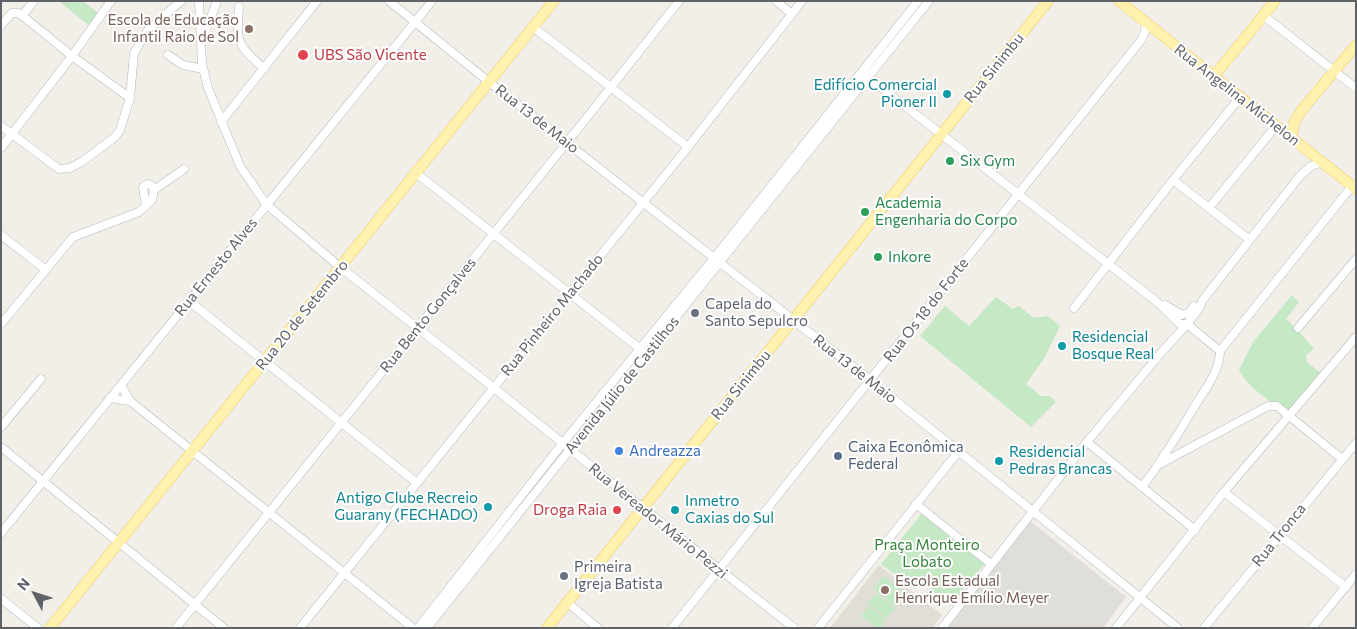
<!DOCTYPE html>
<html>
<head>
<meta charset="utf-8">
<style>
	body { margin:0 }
	#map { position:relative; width:1357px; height:629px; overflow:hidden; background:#f1efe8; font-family:Commissioner,sans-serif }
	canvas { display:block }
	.frame { position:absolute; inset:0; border:2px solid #5f6368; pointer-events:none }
	.north { position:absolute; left:10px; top:569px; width:50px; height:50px; -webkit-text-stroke:4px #fff; paint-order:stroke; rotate:310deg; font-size:14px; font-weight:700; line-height:20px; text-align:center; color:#5f6368 }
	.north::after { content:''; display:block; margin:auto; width:18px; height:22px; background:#5f6368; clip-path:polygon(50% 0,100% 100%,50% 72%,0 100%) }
</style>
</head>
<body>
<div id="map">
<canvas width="1357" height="629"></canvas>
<div class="frame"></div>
<div class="north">N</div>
</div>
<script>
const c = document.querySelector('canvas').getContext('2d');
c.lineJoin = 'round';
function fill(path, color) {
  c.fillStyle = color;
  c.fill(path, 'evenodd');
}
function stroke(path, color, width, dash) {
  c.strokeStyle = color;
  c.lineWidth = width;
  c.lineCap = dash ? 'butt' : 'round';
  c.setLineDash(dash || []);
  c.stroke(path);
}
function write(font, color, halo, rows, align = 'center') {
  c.font = font + ' Commissioner,sans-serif';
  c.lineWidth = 4;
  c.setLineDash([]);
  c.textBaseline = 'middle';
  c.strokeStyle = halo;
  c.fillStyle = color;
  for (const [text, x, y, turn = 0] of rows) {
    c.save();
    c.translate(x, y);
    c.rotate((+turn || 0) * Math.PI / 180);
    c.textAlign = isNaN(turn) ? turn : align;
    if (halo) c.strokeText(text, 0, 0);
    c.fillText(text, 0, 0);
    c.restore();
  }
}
fill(new Path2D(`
	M1030,521L1126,597L1103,628H947Z`), '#e0deda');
fill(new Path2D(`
	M879,565L942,615L932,628H830Z`), '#e1ded6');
fill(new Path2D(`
	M59,1H83L98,13L88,25Z
	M1292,295L1299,302L1286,319L1296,328L1314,349L1306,355L1307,362L1323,375L1290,415C1272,401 1250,391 1239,370L1253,342Z
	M996,297L1013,309L1019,306L1034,318L1048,316L1060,326L1045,357L1026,384L1041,396H1050L1056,402L1031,427L920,336L945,306L969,326Z
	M922,513L985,563L951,605L921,581L914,589L881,564Z
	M883,576L906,594L896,607L873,589Z
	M876,593L895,608L887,618L867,603Z
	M869,606L886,619L880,628H877L861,616Z`), '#c5e8c5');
const minor = new Path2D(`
	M199,1L202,64L208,88L240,166L266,204L340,267L494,388L719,569L794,628
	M389,1L489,82L870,380L1178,628
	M776,1L792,14
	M239,7C236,45 237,43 264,69
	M22,16L34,1
	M1264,16L1356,88
	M1,25L12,13H19L72,56L130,98
	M533,27L688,147
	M202,41L217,1
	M168,55L183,65L203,69
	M865,75L1156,301L1180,324H1187L1220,351
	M221,122L317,1
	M1,126L59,169L70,168L83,161L115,137L120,130L130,98L134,53L148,30L181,1
	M1,148L72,56L111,1
	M416,173L643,351
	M1173,180L1250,240
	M154,190L184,169
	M146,206L143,187L148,184L151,185L154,190
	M1209,208L1276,126
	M1,235L46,270
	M189,301L417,483
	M1165,305L1182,315L1190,312L1194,306
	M1074,308L1173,180L1241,96
	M1,324L73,237L139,212L152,200L154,190
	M1298,328L1356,259
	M1220,351L1352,186
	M121,385L130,401L413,628
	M110,398L130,401
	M1,427L41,379
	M1087,442L1195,530
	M1,447L224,628
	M1160,464L1268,406H1277L1342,459
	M1142,487C1161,462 1177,436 1193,409C1203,392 1220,372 1220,351
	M1224,492L1346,587
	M916,504L991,564
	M1,533L432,1
	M1,599L38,628
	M568,603L598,628
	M176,628L581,125L679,1
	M300,628L688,147L802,1
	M418,628L562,444L714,258L918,1
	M427,628L929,1
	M672,628L1142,39L1145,31L1146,22
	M818,628L958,452
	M942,628L1087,442L1160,354L1187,324L1200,307L1202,301L1299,177L1311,166L1323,162
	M1116,628L1224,492L1356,337
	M1204,628L1356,443
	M1312,628L1356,574`);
const major = new Path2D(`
	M1119,1L1356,189
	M1214,76L1275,1
	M1292,138L1294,123L1301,111L1356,45
	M50,628L554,1
	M547,628L1048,1`);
stroke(minor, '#b5b8bc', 9);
stroke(major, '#f2c960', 11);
stroke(minor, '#fff', 8);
stroke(major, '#fff2af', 10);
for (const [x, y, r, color] of [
	[249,29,5,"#8d6e63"],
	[303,55,6,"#e0444e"],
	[947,94,5,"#0f9aa8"],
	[950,161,5,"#2e9e5b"],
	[865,212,5,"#2e9e5b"],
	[878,257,5,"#2e9e5b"],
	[695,313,5,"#6b7280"],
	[1062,346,5,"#0f9aa8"],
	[619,451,5,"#3f7fe0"],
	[838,456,5,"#5c6f8a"],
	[999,461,5,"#0f9aa8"],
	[488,507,5,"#0f9aa8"],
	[617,510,5,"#e0444e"],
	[675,510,5,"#0f9aa8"],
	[564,576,5,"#6b7280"],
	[885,590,5,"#8d6e63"]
]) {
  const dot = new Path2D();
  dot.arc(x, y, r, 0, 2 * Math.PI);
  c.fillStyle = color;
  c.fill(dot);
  stroke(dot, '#fff', 2);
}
write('15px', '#785e54', '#fff', [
	["Escola de Educação",239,20],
	["Infantil Raio de Sol",239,37],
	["Escola Estadual",895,581,"left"],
	["Henrique Emílio Meyer",895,598,"left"]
], 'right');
write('15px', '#be3a42', '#fff', [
	["UBS São Vicente",314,55],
	["Droga Raia",607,510,"right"]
], 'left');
write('15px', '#5f6368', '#fff', [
	["Rua Sinimbu",994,68,-51],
	["Rua Angelina Michelon",1237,95,38],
	["Rua 13 de Maio",537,119,38],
	["Rua Ernesto Alves",216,267,-51],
	["Rua Os 18 do Forte",926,310,-52],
	["Rua 20 de Setembro",302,315,-51],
	["Rua Bento Gonçalves",428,315,-51],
	["Rua Pinheiro Machado",552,315,-51],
	["Rua 13 de Maio",855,369,38],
	["Avenida Júlio de Castilhos",622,385,-51],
	["Rua Sinimbu",741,385,-51],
	["Rua Vereador Mário Pezzi",658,521,39],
	["Rua Tronca",1279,535,-51]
]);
write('15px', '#0d838f', '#fff', [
	["Edifício Comercial",937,85,"right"],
	["Pioner II",937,102,"right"],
	["Residencial",1072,337],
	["Bosque Real",1072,354],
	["Residencial",1009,452],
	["Pedras Brancas",1009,469],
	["Antigo Clube Recreio",478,498,"right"],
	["Guarany (FECHADO)",478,515,"right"],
	["Inmetro",685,501],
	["Caxias do Sul",685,518]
], 'left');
write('15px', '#27864d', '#fff', [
	["Six Gym",960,161],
	["Academia",875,203],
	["Engenharia do Corpo",875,220],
	["Inkore",888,257]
], 'left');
write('15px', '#5b616d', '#fff', [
	["Capela do",705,304],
	["Santo Sepulcro",705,321],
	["Primeira",574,567],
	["Igreja Batista",574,584]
], 'left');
write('15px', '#4e5e75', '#fff', [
	["Caixa Econômica",848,447],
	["Federal",848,464]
], 'left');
write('15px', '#366cbe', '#fff', [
	["Andreazza",629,451]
], 'left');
write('15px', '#348238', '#fff', [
	["Praça Monteiro",927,545],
	["Lobato",927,562]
]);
</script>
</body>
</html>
